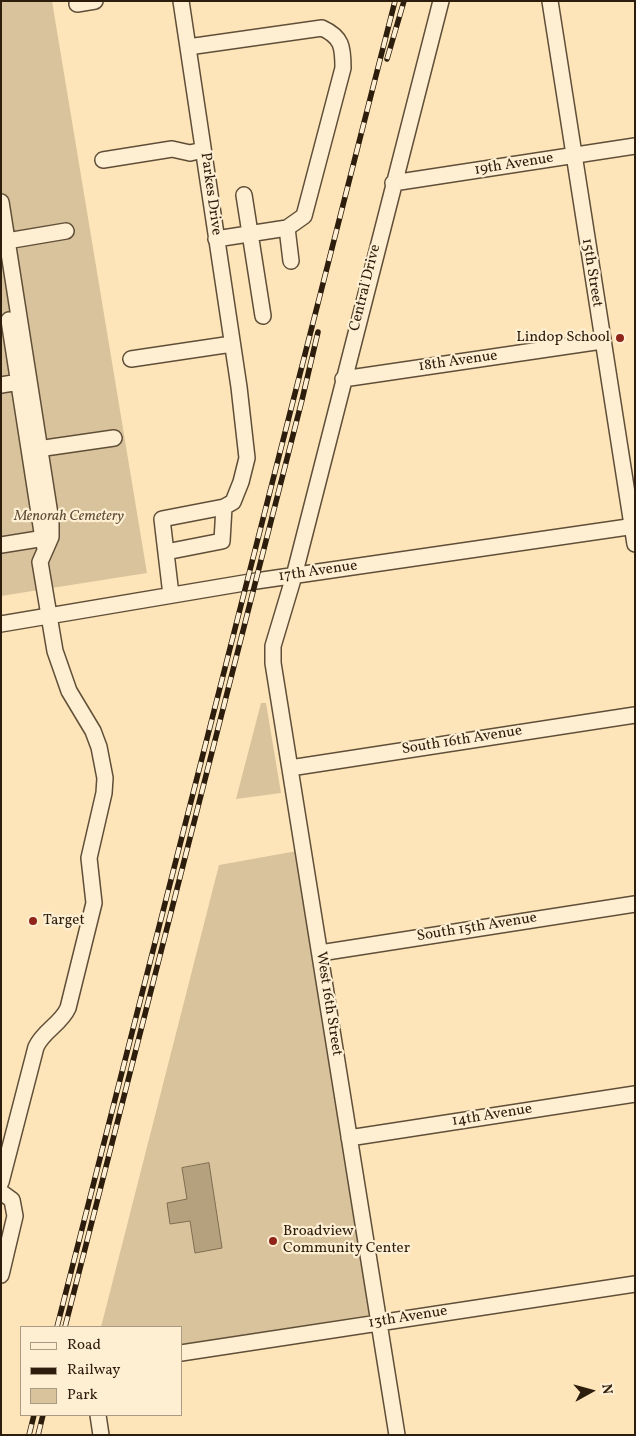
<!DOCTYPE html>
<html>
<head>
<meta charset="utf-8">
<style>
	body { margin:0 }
	#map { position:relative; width:636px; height:1436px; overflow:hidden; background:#fde5b9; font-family:Vollkorn,serif }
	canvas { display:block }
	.frame { position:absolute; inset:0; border:2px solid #2c1d0d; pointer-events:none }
	.legend { position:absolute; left:20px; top:1326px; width:162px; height:90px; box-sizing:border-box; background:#feeed2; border:1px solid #aa9a83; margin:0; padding:6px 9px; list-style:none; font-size:15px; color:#2c1d0d }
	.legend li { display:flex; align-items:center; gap:10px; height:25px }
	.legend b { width:25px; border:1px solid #aa9a83 }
	.north { position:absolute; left:566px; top:1366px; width:50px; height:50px; -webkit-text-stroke:4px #feeed2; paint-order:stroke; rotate:83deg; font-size:14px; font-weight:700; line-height:20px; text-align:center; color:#2c1d0d }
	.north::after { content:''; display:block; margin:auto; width:18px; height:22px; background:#2c1d0d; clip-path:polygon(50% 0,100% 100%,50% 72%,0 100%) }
</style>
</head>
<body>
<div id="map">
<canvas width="636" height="1436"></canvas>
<div class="frame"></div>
<ul class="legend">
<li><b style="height:6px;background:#feeed2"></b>Road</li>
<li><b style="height:6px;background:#2c1d0d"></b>Railway</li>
<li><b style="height:14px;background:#d9c39c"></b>Park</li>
</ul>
<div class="north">N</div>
</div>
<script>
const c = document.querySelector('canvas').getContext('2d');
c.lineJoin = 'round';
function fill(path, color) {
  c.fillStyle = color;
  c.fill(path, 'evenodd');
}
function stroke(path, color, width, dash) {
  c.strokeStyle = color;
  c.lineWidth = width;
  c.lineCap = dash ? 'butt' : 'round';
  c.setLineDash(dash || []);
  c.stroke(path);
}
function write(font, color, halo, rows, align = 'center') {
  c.font = font + ' Vollkorn,serif';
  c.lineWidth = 4.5;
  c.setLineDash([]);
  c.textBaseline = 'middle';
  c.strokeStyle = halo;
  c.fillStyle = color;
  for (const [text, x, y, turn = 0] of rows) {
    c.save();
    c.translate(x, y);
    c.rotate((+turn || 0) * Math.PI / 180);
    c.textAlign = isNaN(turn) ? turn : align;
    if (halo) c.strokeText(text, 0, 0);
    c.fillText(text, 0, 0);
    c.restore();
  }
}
fill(new Path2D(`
	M1,1H52L147,573L1,596Z
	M261,703H266L281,793L236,799Z
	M297,851L369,1315L181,1345V1327H101L219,865Z`), '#d9c39c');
const water = new Path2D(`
	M209,1163L222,1248L195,1253L190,1221L170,1224L167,1203L187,1199L182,1168Z`);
fill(water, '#b6a17f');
stroke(water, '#7f6c51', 1);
const minor = new Path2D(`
	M550,1L635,544
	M77,4L95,1
	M188,47L322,28C342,37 343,47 343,68L304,216L287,228L216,239
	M103,160L172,149L190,153L203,150
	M393,183L635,146
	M244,195L263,316
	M1,202L51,521V537L40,562L55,651L69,691L93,731L99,747L105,778L104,793L89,858L94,903L68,1008C61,1024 43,1031 36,1047L1,1182
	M287,228L291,261
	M1,242L66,231
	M9,320L44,545
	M131,359L232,344
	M343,379L602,341
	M1,385L19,382
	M31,450L114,438
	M1,545L51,537
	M166,552L222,541L224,507
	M171,595L162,519L224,507L233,502L241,482L247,458L239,387L181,1
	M1,624L256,581L635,526
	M290,768L635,715
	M320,953L635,904
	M349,1138L635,1094
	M1,1192L12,1200L15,1216L1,1275
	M181,1353L635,1284
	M98,1415L101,1435
	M397,1435L273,663V646L294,576L441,1`);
stroke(minor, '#604f38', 18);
stroke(minor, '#feeed2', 15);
const rail = new Path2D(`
	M387,59L404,1
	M57,1327L395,1
	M65,1327L302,400L318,332
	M29,1435L34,1415
	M38,1435L43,1415`);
stroke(rail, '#2c1d0d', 5.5);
stroke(rail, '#feeed2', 4, [11]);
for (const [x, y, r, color] of [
	[620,338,5,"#8f2418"],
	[33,921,5,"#8f2418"],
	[273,1241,5,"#8f2418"]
]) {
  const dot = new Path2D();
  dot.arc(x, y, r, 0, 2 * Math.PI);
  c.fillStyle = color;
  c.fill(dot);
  stroke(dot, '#feeed2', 2);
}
write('15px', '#2c1d0d', '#feeed2', [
	["19th Avenue",514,165,-9],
	["Parkes Drive",210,194,82],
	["15th Street",591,273,81],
	["Central Drive",366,288,-76],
	["18th Avenue",458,362,-8],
	["17th Avenue",318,572,-8],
	["South 16th Avenue",462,741,-9],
	["South 15th Avenue",477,928,-9],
	["West 16th Street",328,1004,81],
	["14th Avenue",492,1116,-9],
	["13th Avenue",408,1318,-9]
]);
write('15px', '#2c1d0d', '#feeed2', [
	["Lindop School",610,338,"right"],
	["Target",43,921],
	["Broadview",283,1232],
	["Community Center",283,1249]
], 'left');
write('italic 15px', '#604f38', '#feeed2', [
	["Menorah Cemetery",69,517]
]);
</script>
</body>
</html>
